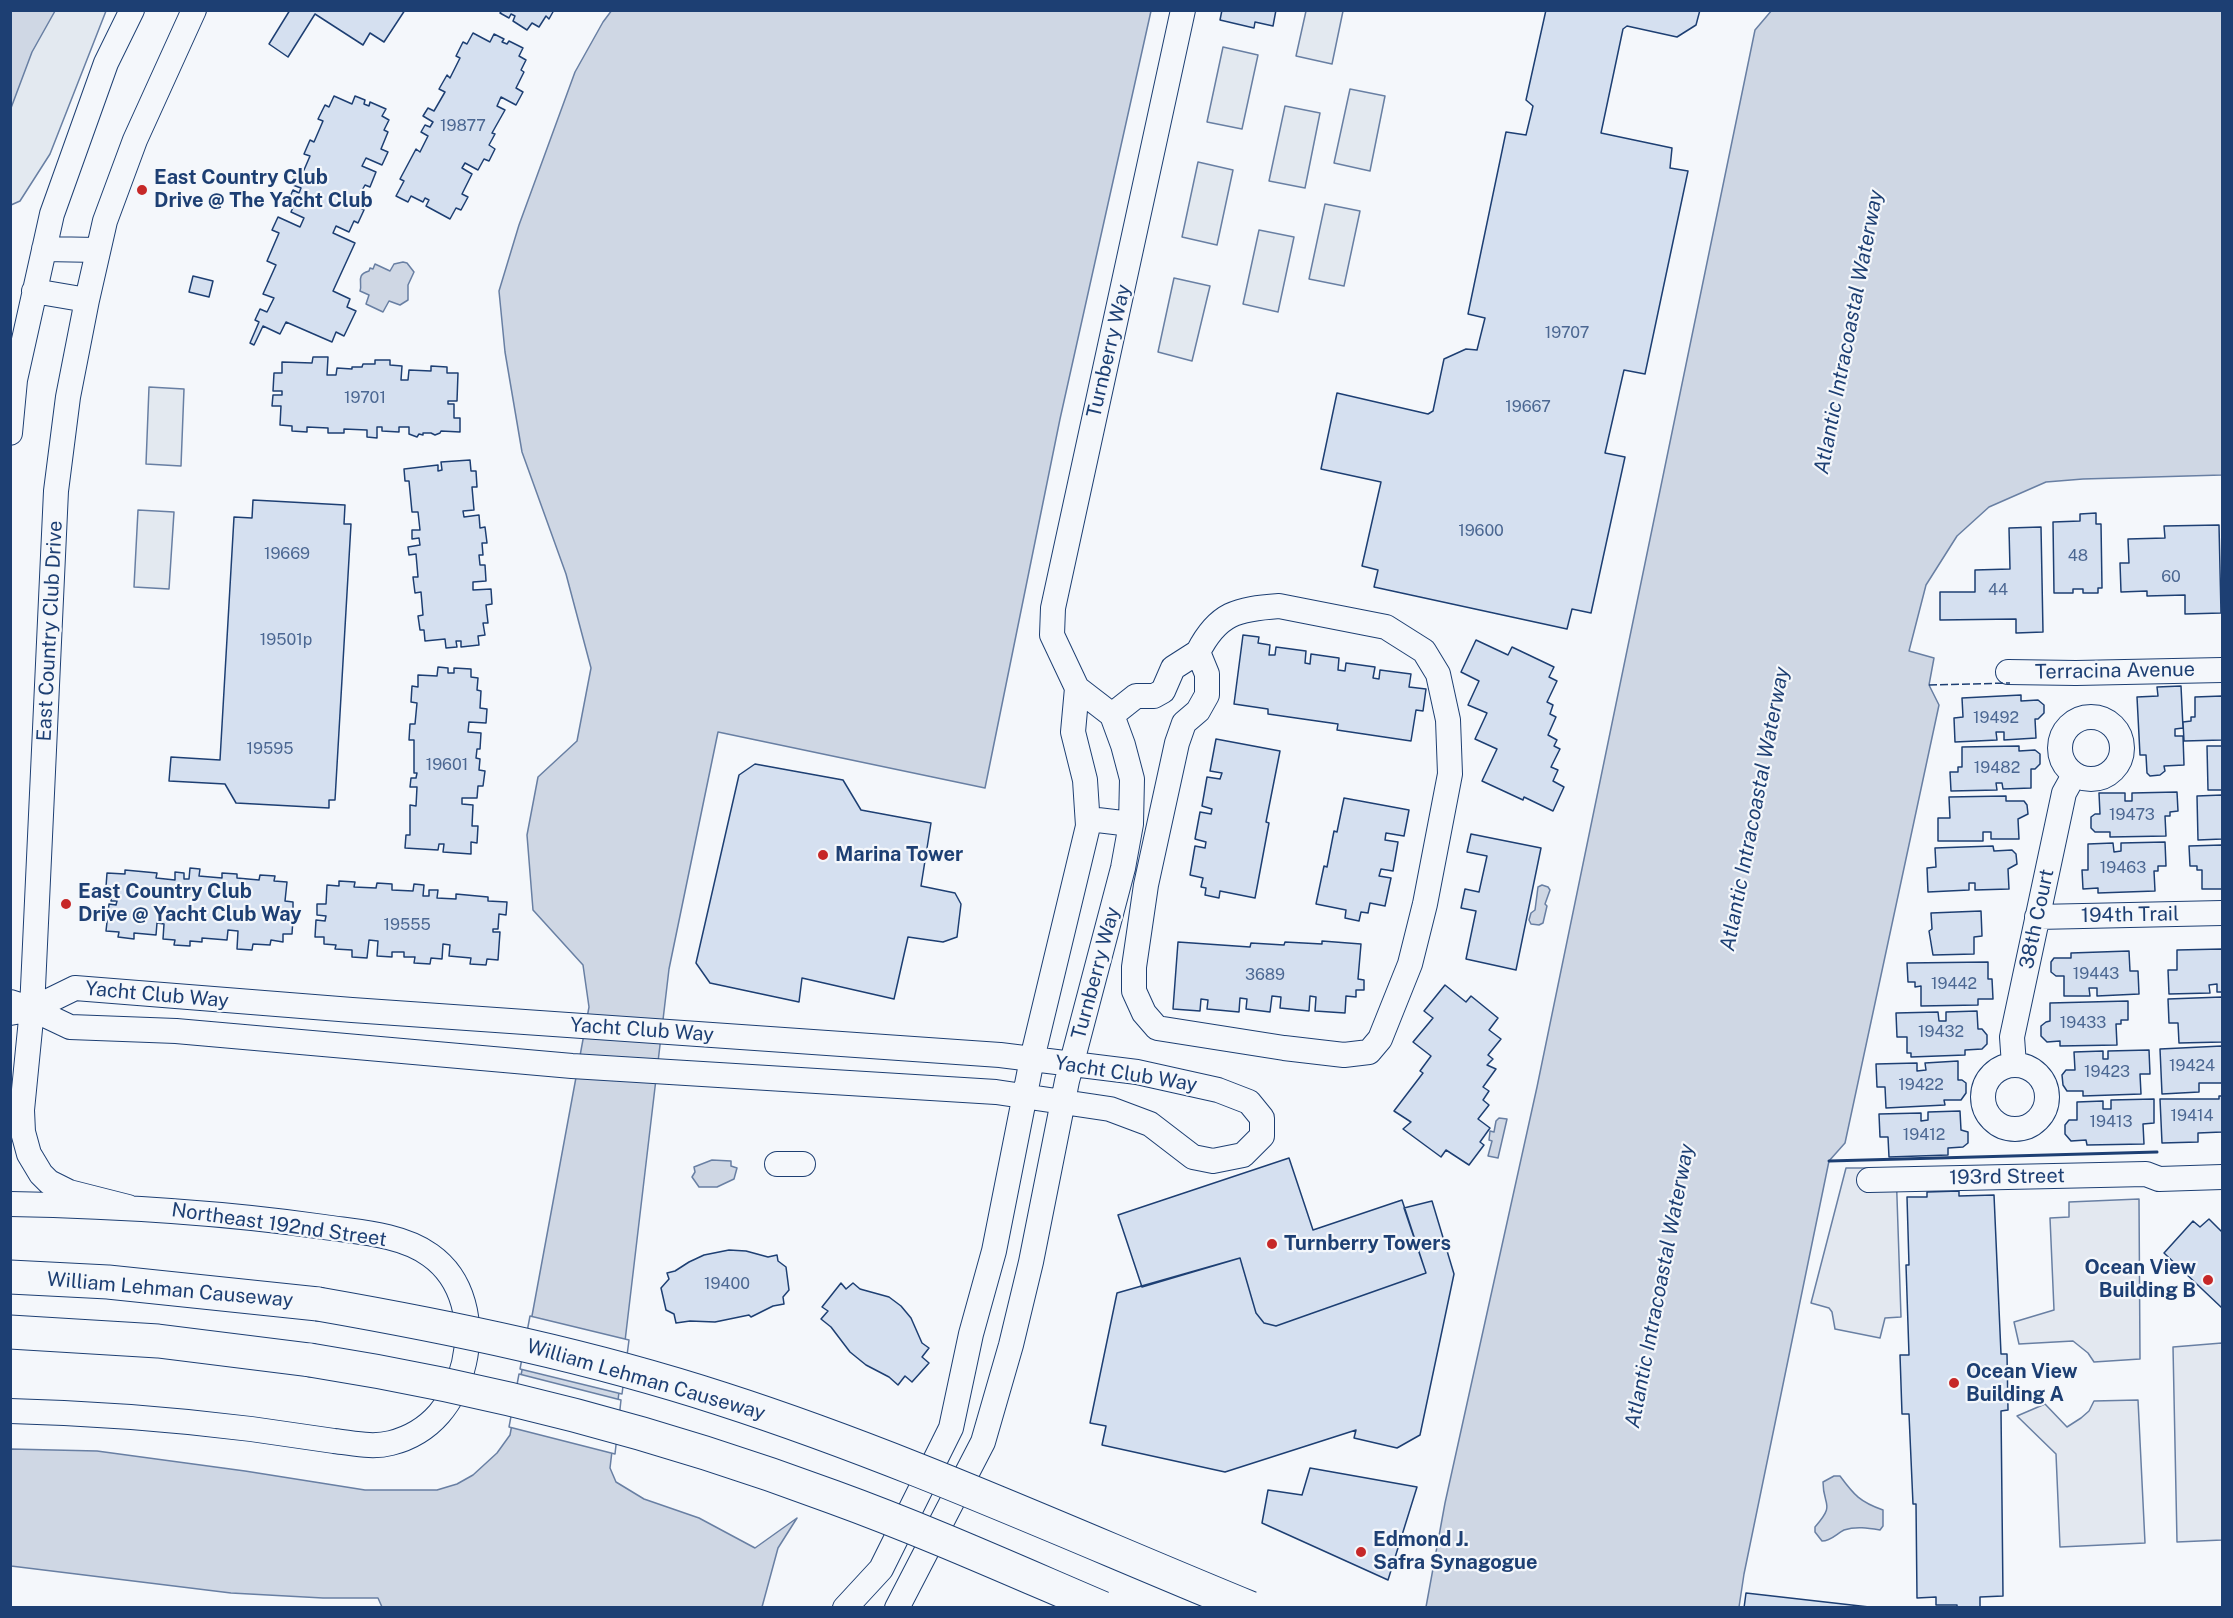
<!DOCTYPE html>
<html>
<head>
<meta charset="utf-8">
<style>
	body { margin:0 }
	#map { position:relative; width:2233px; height:1618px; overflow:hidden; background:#f4f7fb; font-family:"Public Sans",sans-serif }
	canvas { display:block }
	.frame { position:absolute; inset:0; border:12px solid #1d3f73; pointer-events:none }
</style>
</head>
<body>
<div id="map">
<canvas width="2233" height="1618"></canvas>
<div class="frame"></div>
</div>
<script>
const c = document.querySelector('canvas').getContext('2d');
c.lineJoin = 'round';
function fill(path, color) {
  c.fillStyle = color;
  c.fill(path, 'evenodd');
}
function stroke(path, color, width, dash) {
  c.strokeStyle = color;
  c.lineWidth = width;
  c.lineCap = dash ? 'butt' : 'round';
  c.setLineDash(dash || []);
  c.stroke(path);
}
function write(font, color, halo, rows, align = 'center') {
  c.font = font + ' "Public Sans",sans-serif';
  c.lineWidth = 4.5;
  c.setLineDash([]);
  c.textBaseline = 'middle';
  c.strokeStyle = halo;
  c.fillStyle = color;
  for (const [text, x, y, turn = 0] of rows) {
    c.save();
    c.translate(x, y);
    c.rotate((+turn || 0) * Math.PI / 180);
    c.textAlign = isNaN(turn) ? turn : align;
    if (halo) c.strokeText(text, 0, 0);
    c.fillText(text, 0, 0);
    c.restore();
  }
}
const green = new Path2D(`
	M11,11H106L50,154L20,201L11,205Z
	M1306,11H1343L1332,64L1296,56Z
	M1223,47L1258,55L1242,129L1207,122Z
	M1350,89L1385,96L1370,171L1334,163Z
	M1285,106L1320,113L1305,188L1269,181Z
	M1198,162L1233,170L1217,245L1182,237Z
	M1325,204L1360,211L1344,286L1309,279Z
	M1259,230L1294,237L1278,312L1243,304Z
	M1174,278L1210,286L1192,361L1158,352Z
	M149,387L184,389L181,466L146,464Z
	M138,510L174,512L169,589L134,587Z`);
fill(green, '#e3e9f0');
stroke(green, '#687fa3', 1.5);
const parking = new Path2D(`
	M1846,1168H1896L1901,1317L1885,1318L1880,1338L1835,1329L1832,1312L1829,1308L1811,1303Z
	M2139,1199L2140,1359L2094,1362L2088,1353L2073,1341L2019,1344L2014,1322L2054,1310L2050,1218L2069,1217V1202Z
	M2222,1343V1540L2177,1542L2173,1347Z
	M2138,1400L2145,1543L2060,1547L2056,1454L2017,1416L2045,1404L2067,1427L2081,1418L2089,1411L2094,1401Z`);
fill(parking, '#e3e8f0');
stroke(parking, '#687fa3', 1.5);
const water = new Path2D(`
	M11,10L55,11L32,52L11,108Z
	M612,10L1151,11L1060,419L985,788L718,732L669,969L610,1468L616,1482L644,1499L699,1518L755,1548L797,1518L778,1548L762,1607H382L378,1598H323L231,1593L11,1566V1449L97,1451L245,1471L365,1490H437L457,1484L473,1475L497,1453L510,1435L589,1007L583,965L533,910L527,835L538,777L577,741L591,668L566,574L522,452L505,352L499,291L519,225L575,72L603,22Z
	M1772,10L2222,11V475L2083,479L2046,482L1989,507L1957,536L1926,585L1909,651L1934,658L1929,685L1939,705L1845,1143L1829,1161L1744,1574L1739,1607H1426L1445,1503L1537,1087L1755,30Z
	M403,262L407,263L414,272L408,285V300L400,305L389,301L383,312L366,304L369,295L360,291C363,283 355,275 369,271L370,268L373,269L375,264L390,271L394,264Z
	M1542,885L1548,887L1550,890L1545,904L1547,906L1543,923L1539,925L1531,924L1529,920L1531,913L1535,910L1538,887Z
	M1499,1118L1507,1119L1498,1158L1488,1156L1492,1141L1489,1140L1490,1131L1494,1132L1496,1121Z
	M712,1160L731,1161V1166L737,1168L734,1179L717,1187H699L692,1177L695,1172L694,1167Z
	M1834,1476H1840C1854,1495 1860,1502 1883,1510V1526L1880,1530C1868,1528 1856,1526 1844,1530C1836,1534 1831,1541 1822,1541L1815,1532V1527C1836,1503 1823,1507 1823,1482Z`);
fill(water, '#cfd7e4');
stroke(water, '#687fa3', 1.5);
const pier = new Path2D(`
	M530,1316L629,1340L622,1394L520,1369Z
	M519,1374L621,1400L615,1454L509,1427Z`);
fill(pier, '#f4f7fb');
stroke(pier, '#687fa3', 1.5);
const building = new Path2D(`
	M290,10H405L384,42L370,33L363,45L315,14L288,57L269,44Z
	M502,10H554L549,19L546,16L539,27L532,23L527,30L513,21L515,16L511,14L509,18L500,13Z
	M1222,10H1276L1273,26L1255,22L1254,28L1220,20Z
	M1546,10H1700L1696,25L1677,37L1627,26L1623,29L1601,133L1672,148L1670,168L1688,171L1645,374L1624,370L1605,453L1625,457L1591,613L1572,609L1567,629L1374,587L1378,570L1362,566L1381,482L1321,469L1337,393L1428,414L1433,411L1444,359L1466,349L1477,350L1485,318L1468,314L1506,132L1526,135L1533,106L1526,100Z
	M473,33L490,42L494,34L504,39L502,42L507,44L509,41L523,48L519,56L526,60L521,70L524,72L516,88L523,92L516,105L501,97L497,106L505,110L492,133L495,134L489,145L495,149L489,161L484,159L478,170L465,163L462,168L472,174L462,194L468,197L461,210L456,208L450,219L426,206L429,200L425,198L423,202L411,196L408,202L396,196L404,181L400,179L416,149L420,152L428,136L421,132L425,125L430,127L433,122L423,116L428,108L434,111L445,92L439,89L447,75L450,78L460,58L456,56L463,42L467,44Z
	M334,96L352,104L355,96L365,100L364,104L369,106L370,102L386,109L382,116L389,120L384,130L388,132L381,149L388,152L382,165L366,158L362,166L376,172L370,187L365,185L360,194L364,196L359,207L364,210L358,223L354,221L349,232L336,226L333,233L355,243L333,291L350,299L347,307L356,311L344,336L336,332L332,342L286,322L280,334L263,326L254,345L250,343L259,322L255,320L260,309L267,312L274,298L263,294L276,265L267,261L279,233L272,230L278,217L300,227L304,218L291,212L295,202L289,199L293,190L299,193L301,188L290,184L294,175L301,177L310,156L304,154L310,140L314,142L323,121L318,119L325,105L329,107Z
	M193,276L213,281L209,297L189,292Z
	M313,357H328L327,375H336L337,368L352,369V367H362L363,364H375V360H390V365L402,366L401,380H408L409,370L431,371V366L447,367V373H458L457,401H448V404H454V418H460V432L441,431L440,433L435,435L431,433H423V435L419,434L417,437L409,434V427H399V432L382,431V427H377V438L367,437V430L344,429V433H328V428L307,427V432L292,431V426L280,425L281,406H272L273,395H282V391H273L274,373H282V362L312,363Z
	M470,460L471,471H476L477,487H472L474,510L463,511L464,517L479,515L480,528L485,527L487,543H482L483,555H479L480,565H485L486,581L473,582V590L491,589L492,604L486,605L488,623H483L485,635L478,636L479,645L461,647V641H456L457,647L446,648L445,639L425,641L424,630H420L418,616L423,615L421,592L415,593L413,577H418L416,554L409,555L408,547L420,545L419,538L412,539V530H420L418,512H412L409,481H405L404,469L438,465V471L442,470L441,462Z
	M253,500L345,505L344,524H351L335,800H329V808L236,803L225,784L169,781L171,757L220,760L234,517L252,518Z
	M2096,513V524H2101L2102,588H2098V593H2083V589H2073V593H2054L2053,522L2080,521V514Z
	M2219,525L2221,613L2185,614V595L2147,596V591L2121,592L2120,563H2129L2128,539L2165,538L2164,526Z
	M2041,527L2043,632L2016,633V619L1940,620V592H1975V570L2010,569L2009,528Z
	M1243,635L1259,637L1258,643L1270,645L1269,655H1275L1276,647L1306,651L1305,663L1310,664L1311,654L1339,658L1338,670L1345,671L1346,663L1375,667L1373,678L1379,679L1380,670L1411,674L1409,687L1426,689L1423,711L1416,710L1411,741L1337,730L1338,724L1268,714V709L1234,704Z
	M1476,640L1508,655L1512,647L1554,667L1549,677L1557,681L1547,702L1553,705L1550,714L1556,717L1548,735L1557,740L1554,746L1560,749L1551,767L1558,770L1553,781L1564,787L1553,811L1524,797L1523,800L1482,781L1497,749L1475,739L1487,713L1468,705L1479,681L1461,672Z
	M438,667L448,668V673H454V668L471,669V677L478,678L477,690L481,691L480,708L487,709L486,723L469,722L468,732L481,733L480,749H477L476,758L480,759L479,770L485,771L483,786H478L477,798H462V804L473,805L472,826H478L477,843L471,842V854L443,852L444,844H439L438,850L405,848L406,835H410V805L416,806L417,787H410L411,778H416L417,773H414V740H409L410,724H415L417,703L411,702L412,686L418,687V675L437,676Z
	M2181,686L2183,728L2175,729V736H2183L2184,765L2164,766L2165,771L2160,775L2150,776L2147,773L2146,755H2140L2137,697L2158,696L2157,687Z
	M2021,695V701L2038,700L2044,705V713L2038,719H2035L2036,738L2004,740V732H1996L1997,740L1955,742L1954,718L1963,717L1962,698Z
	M2222,696V740L2184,741L2183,722L2191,721V717H2195V697Z
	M1216,739L1280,751L1266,822L1269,823L1255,898L1220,891L1219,898L1205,895L1206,888L1201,887L1203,878L1190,875L1195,846L1205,848L1206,842L1195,839L1200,812L1211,814L1212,809L1202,806L1207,777L1220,779L1222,773L1210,771Z
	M2019,746V751L2035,750L2040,754V764L2035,769H2031V788L2003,789L2002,783H1996L1997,790L1951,791L1950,772H1958V767H1962V747Z
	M2207,746H2222V790H2208Z
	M755,764L843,780L861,810L931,823L921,886L955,893L961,904L957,937L943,942L908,937L894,999L802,978L799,1002L710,983L696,963L739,775Z
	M2177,792L2178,811L2170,812V816H2165L2166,836L2110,837V832H2095L2091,828V817L2095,814H2100L2099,793H2125V801H2132V793Z
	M2222,795V839L2198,840L2197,796Z
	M2006,796V801H2024L2027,805L2028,814L2018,819L2019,839H1991V832H1983V841H1938V818H1950L1949,797Z
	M1344,798L1409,810L1404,836L1386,833L1385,840L1398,842L1393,871L1381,869L1379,876L1391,878L1385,906L1370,903L1368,913L1361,912L1359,921L1345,918L1346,910L1316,904L1324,866L1327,867L1334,831L1337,832Z
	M1471,834L1541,848L1516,970L1466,959L1476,911L1461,908L1465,889L1479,892L1487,856L1467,852Z
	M2165,842L2166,866H2158V871H2154L2155,891L2098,893V888L2083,889L2082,870H2088V844L2113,843L2114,852L2121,851V843Z
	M2222,845V889H2202V870H2197V866H2190L2189,846Z
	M1993,846L1994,851L2012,850L2016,854L2017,864L2008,869L2009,889L1975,890V883H1969V890L1928,892L1927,868L1936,867L1935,848Z
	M190,868L200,869L199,876L222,878V873L237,874V878L259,880L260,875L275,876L274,881L287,882L285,901L293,902V913H284V917L293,918L292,934H283V942L271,940L270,945L253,944L252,950L237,949L238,931L228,930L227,940L202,938V942L190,941V946L174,945L175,940L163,939L164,924L157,923L156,935L134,933V939L118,937L119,932L106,931L109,904L116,905L117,901H111L112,887H106L107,873L125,874V870L157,873L156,878L175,880V872L184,873V879H189Z
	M339,881L355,882L354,887L376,888L377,883L392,884V890L413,891L414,884L424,885L423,896H429V890H438L437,898L456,899V894L488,897V901L507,902L506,915L499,914L498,929H493V932H500L498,960L487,959L486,965L470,964L471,958L449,956L450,945L443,944L442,959L431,958L430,964L414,963L415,957H404V952H392V957L377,956L378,941L369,940L367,958L352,957V950L335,949L336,945L324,944V937H315L316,920L325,921L326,916L317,915V904H326L327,885L339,886Z
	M1981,911L1982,936L1974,937V954L1933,955L1929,931L1932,929L1931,913Z
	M1322,941L1361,944L1358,979L1364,980V990H1356V997L1346,996L1345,1013L1315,1011L1316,997L1310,996L1309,1011L1280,1008L1281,997L1272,996L1270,1012L1246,1009L1247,999L1240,998L1239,1012L1207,1009L1208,1000L1201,999L1200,1011L1173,1009L1178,942L1250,947L1251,943L1284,945L1285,942L1322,944Z
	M2222,949V992H2217V984L2209,985L2210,993L2169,994L2168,970H2177V950Z
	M2129,951L2130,971H2138L2139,994L2097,996V988H2089L2090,996H2064V976H2056L2051,972V962L2054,958H2071V953Z
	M1988,962V979H1992L1993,999H1978V1005L1921,1006V986L1915,987V982H1908L1907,963Z
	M1445,985L1466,1002L1471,996L1498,1018L1489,1030L1501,1039L1488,1055L1493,1059L1487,1065L1496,1069L1483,1087L1489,1091L1483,1100L1489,1105L1478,1119L1490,1128L1480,1142L1484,1145L1469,1165L1446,1150L1441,1157L1403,1129L1411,1122L1394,1111L1423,1073L1420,1071L1431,1056L1413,1042L1433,1018L1424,1011Z
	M2222,997V1042L2179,1043L2178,1023H2169L2168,999Z
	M2128,1001V1020H2121V1024H2116L2117,1045L2060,1046V1041L2047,1042L2041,1036V1026L2046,1022L2050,1021V1003Z
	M1977,1011L1978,1029H1982L1987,1035V1044L1982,1049L1965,1050V1055L1911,1057V1053H1907V1037H1897L1896,1013L1938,1012L1939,1021H1946V1012Z
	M2222,1046V1083H2199V1092L2162,1094L2160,1049Z
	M2149,1050L2150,1074H2140L2141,1094L2083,1096V1091H2067L2063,1085L2062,1075L2066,1070H2075L2074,1052L2103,1051V1059H2108V1051Z
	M1958,1061V1080H1962L1966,1083V1093L1961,1100H1944L1945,1105L1886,1108L1885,1087H1877L1876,1064L1917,1063V1071L1926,1070L1925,1063Z
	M2219,1096H2222V1132L2198,1133V1142L2162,1143L2160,1099H2219Z
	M2154,1099V1123L2143,1124L2144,1144L2087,1145L2086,1140L2071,1141L2065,1134V1125L2069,1120H2077V1102L2103,1101V1109H2111V1100Z
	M1960,1111L1961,1130L1968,1132V1143L1963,1147L1948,1148V1155L1889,1157L1888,1137H1880L1879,1114L1921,1113V1121L1928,1120V1112Z
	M1289,1158L1313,1230L1402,1200L1426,1273L1276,1326L1264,1323L1256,1313L1240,1258L1142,1287L1118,1215Z
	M1959,1191V1196L1994,1195L2001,1354H2007L2008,1410L2001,1411L2003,1596L1980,1597V1607L1973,1608H1957V1605H1936V1597L1917,1598L1916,1504H1913L1909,1414H1902L1900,1355H1909L1906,1265H1909L1907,1197H1927V1192Z
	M1432,1201L1454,1274L1420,1435L1397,1448L1354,1438L1356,1430L1225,1472L1102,1445L1106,1426L1090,1423L1117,1293L1240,1258L1256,1313L1264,1323L1276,1326L1426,1273L1404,1208Z
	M2209,1219L2221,1231L2222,1230V1308L2164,1253L2193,1221L2200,1227Z
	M729,1250L746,1251L768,1257L777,1255L778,1261L786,1267L789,1290L783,1297L784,1304L773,1306L751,1317L749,1315L715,1322L690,1321L676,1323L674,1314L666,1310L661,1288L669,1279L667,1273L675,1271L689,1262L704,1255Z
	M841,1283L846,1289L853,1283L860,1289L889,1297L901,1306L911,1318L922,1343L929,1348L922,1357L929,1363L912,1382L905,1376L898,1385L889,1377L866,1365L850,1352L831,1327L821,1319L828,1311L822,1307Z
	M1310,1468L1417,1487L1388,1580L1262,1523L1268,1490L1302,1495Z
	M1746,1593L1878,1608H1744Z`);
fill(building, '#d5e0f0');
stroke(building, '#1d3f73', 1.5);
const minor = new Path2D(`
	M44,249L98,250
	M34,291L87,300
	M10,433L15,380L52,214L106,63L132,10
	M1279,606L1386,627L1424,651L1438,674L1448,720L1450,774L1425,904L1410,964L1380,1039L1369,1052L1344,1055L1284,1048L1157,1028L1144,1013L1134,991V967L1146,885L1177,743L1184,723L1198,711L1207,695V674L1198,652C1218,613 1237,609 1279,606Z
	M2008,672L2076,673L2222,670
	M1112,715L1136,696H1154L1163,691L1173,668L1198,652
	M2060 748a31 31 0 1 1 62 0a31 31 0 1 1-62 0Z
	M1089,819L1131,824
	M2037,917L2222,913
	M10,1002L32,1009L70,1027L176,1031L572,1066L996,1092L1110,1109L1150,1124L1193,1157L1213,1161L1243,1155L1262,1136V1118L1249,1102L1218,1090L1137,1072L1000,1055L352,1010L75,988L32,1009L10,1013
	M1983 1097a32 32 0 1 1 64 0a32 32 0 1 1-64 0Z
	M2014,1065L2012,1037L2064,793L2074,775
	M777,1164H803
	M1869,1180L2146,1174L2159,1179L2222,1177
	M10,1204C116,1206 220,1212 324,1227C357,1232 401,1234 430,1255C464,1279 473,1323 464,1363C455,1402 431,1433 391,1443C372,1448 353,1443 334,1441C306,1437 278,1433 251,1429C171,1419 91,1413 10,1411
	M128,1207L69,1192L49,1182L41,1174L29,1154L23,1132L22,1110L32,1009L56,491L68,397L87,300L105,221L135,140L194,10
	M845,1608L881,1569L951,1428L971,1334L994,1251L1032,1059L1088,826L1085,780L1073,732L1077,688
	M897,1608L983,1442L1011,1345L1031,1262L1067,1081L1123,868L1131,824L1132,779L1123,745L1112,715L1077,688L1052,635L1053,608L1183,10`);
const highway = new Path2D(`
	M10,1277L108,1282L318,1304
	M10,1332L158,1341L310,1360`);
stroke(minor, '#1d3f73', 26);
stroke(highway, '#1d3f73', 35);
stroke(minor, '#f4f7fb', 24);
stroke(highway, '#f4f7fb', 33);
const highwayBridge = new Path2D(`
	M318,1304C455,1328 590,1356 722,1399C902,1457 1074,1536 1250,1608
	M310,1360C488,1388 664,1434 833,1497C924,1530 1013,1570 1102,1608`);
stroke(highwayBridge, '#1d3f73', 35, []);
stroke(highwayBridge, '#f4f7fb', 33);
stroke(new Path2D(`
	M1929,685L2010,683`), '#1d3f73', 1.5, [8, 3]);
stroke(new Path2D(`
	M1829,1161L2157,1152`), '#1d3f73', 3);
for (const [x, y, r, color] of [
	[142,190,6,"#c62828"],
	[823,855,6,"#c62828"],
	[66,904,6,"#c62828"],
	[1272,1244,6,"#c62828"],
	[2208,1280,6,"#c62828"],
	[1954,1383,6,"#c62828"],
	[1361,1552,6,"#c62828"]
]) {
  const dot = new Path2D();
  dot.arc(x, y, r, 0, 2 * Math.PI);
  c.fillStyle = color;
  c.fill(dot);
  stroke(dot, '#f4f7fb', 2);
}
write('16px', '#4b6792', null, [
	["19877",463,126],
	["19707",1567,333],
	["19701",365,398],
	["19667",1528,407],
	["19600",1481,531],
	["19669",287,554],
	["48",2078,556],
	["60",2171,577],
	["44",1998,590],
	["19501p",286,640],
	["19492",1996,718],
	["19595",270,749],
	["19601",447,765],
	["19482",1997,768],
	["19473",2132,815],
	["19463",2123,868],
	["19555",407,925],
	["19443",2096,974],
	["3689",1265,975],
	["19442",1954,984],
	["19433",2083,1023],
	["19432",1941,1032],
	["19424",2192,1066],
	["19423",2107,1072],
	["19422",1921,1085],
	["19414",2192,1116],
	["19413",2111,1122],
	["19412",1924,1135],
	["19400",727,1284]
]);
write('bold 20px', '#1d3f73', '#f4f7fb', [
	["East Country Club",154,178],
	["Drive @ The Yacht Club",154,201],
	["Marina Tower",835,855],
	["East Country Club",78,892],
	["Drive @ Yacht Club Way",78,915],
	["Turnberry Towers",1284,1244],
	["Ocean View",2196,1268,"right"],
	["Building B",2196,1291,"right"],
	["Ocean View",1966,1372],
	["Building A",1966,1395],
	["Edmond J.",1373,1540],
	["Safra Synagogue",1373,1563]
], 'left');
write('20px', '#1d3f73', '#f4f7fb', [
	["Turnberry Way",1109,351,-77],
	["East Country Club Drive",50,631,-87],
	["Terracina Avenue",2115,671,-1],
	["194th Trail",2130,915,-1],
	["38th Court",2037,919,-78],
	["Turnberry Way",1096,973,-75],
	["Yacht Club Way",157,995,5],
	["Yacht Club Way",642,1030,4],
	["Yacht Club Way",1126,1074,9],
	["193rd Street",2007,1177,-1],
	["Northeast 192nd Street",279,1225,8],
	["William Lehman Causeway",170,1290,5],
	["William Lehman Causeway",646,1380,16]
]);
write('italic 21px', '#1d3f73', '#f4f7fb', [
	["Atlantic Intracoastal Waterway",1849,332,-79],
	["Atlantic Intracoastal Waterway",1755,809,-79],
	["Atlantic Intracoastal Waterway",1660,1286,-79]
]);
</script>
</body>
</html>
